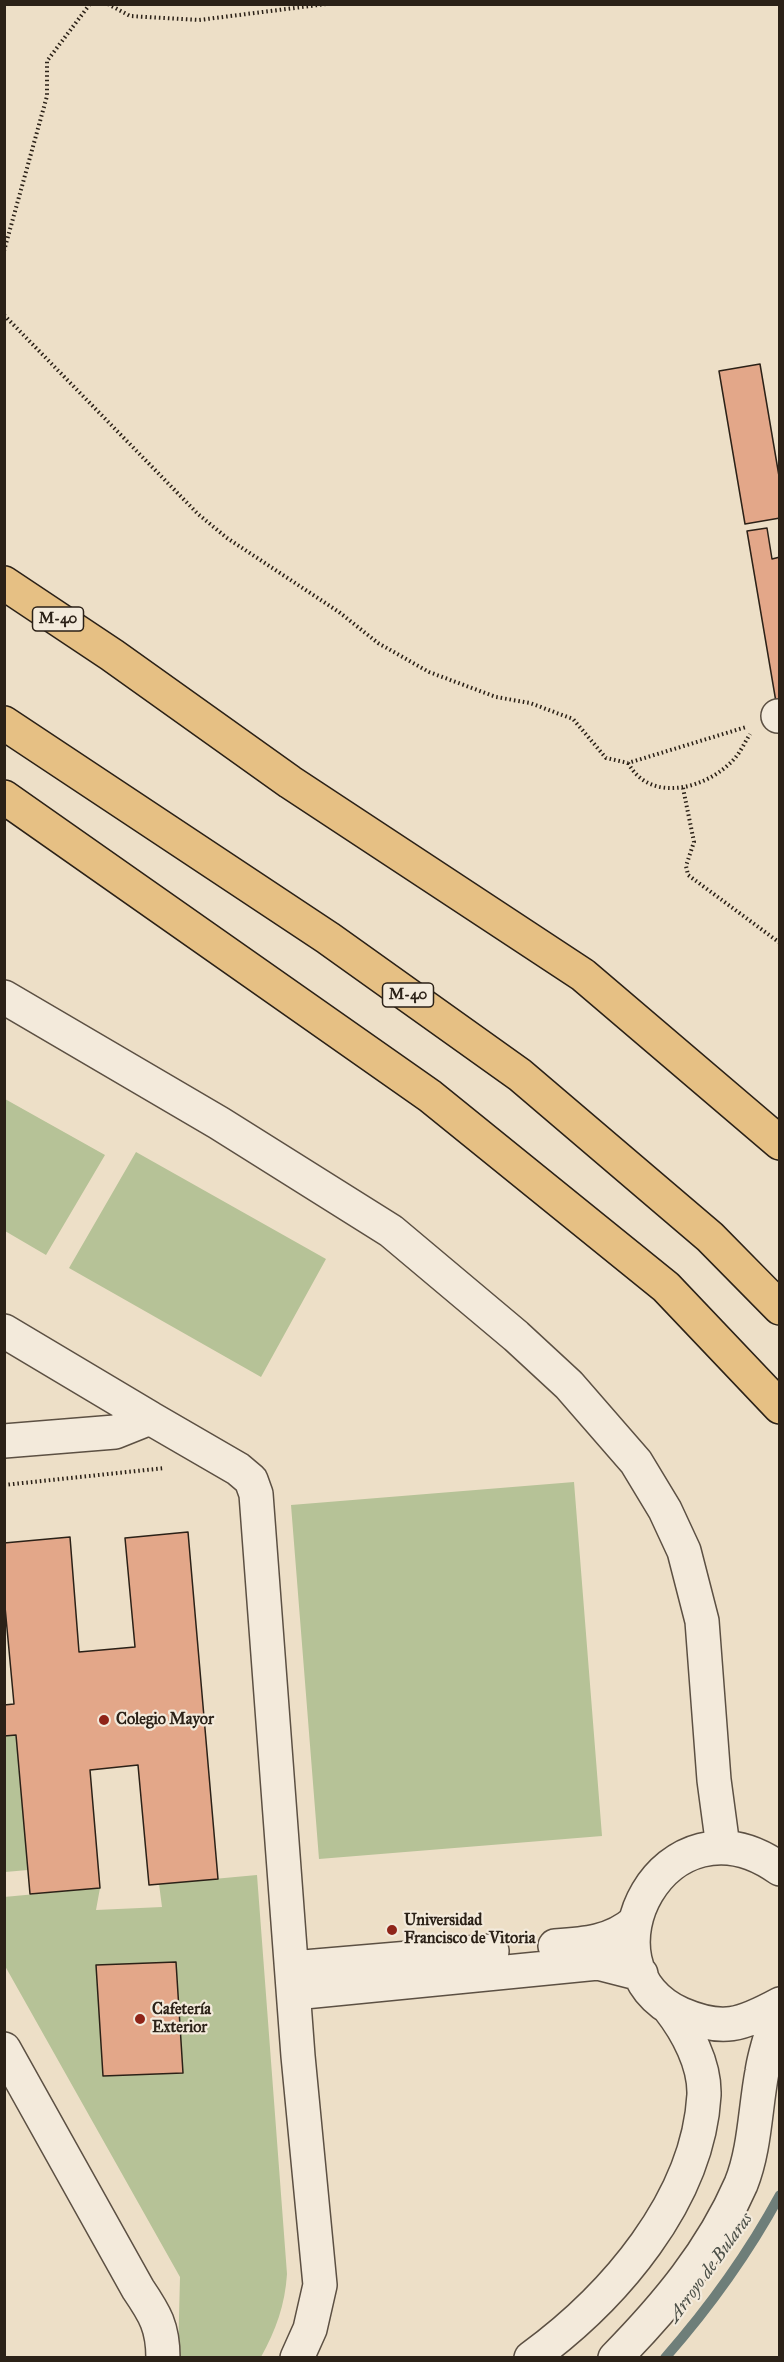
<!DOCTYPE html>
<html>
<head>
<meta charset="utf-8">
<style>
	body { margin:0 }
	#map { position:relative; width:784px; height:2362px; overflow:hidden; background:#eddfc7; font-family:"IM FELL Great Primer",serif }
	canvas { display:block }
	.frame { position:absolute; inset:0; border:6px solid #2b2117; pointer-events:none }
</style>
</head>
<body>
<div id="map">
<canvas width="784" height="2362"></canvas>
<div class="frame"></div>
</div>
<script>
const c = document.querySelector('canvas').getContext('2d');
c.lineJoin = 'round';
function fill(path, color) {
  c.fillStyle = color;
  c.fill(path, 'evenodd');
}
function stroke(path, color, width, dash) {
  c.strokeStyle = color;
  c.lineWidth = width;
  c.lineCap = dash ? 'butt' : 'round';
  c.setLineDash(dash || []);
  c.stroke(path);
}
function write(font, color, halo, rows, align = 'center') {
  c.font = font + ' "IM FELL Great Primer",serif';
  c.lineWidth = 4.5;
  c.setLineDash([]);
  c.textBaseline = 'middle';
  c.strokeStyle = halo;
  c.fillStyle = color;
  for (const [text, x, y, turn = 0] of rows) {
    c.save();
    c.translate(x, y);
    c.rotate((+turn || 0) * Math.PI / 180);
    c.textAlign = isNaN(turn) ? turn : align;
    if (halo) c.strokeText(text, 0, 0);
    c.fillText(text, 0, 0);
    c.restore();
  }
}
fill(new Path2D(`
	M5,1099L105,1155L46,1255L5,1231Z
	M136,1152L326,1259L261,1377L69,1268Z
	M574,1482L602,1836L319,1859L291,1505Z
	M16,1735L28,1870L5,1872V1736Z
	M257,1875L287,2274C285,2305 276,2330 261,2357H178L180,2277L5,1966L4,1897L100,1888L96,1910L162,1907L159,1884Z`), '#b6c297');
stroke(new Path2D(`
	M665,2358C709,2308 748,2254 780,2195`), '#6e7e79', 10);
const building = new Path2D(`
	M760,364L780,482V518L745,524L719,371Z
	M767,528L772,559L780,557V702H776L747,531Z
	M188,1532L218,1879L149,1885L138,1765L90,1770L100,1888L30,1894L16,1735L4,1736V1705L14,1704L4,1596V1543L70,1537L79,1652L135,1647L125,1538Z
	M176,1962L183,2073L103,2076L96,1965Z`);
fill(building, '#e3a789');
stroke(building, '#2b2117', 1.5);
const minor = new Path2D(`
	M778,716H780
	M4,997L219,1123L391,1231L516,1336L569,1385L636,1462L665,1510L684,1551L702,1621L714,1780L723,1847
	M4,1331L150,1418
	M4,1441L115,1432L150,1418L238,1469L251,1480L256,1494L298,2056L320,2285L310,2329L297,2358
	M780,1869C666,1787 573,1965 681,2014C723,2032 741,2025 780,2004
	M555,1946C585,1944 612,1942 635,1922
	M292,1968L492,1951
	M294,1993L598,1963L641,1974
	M4,2049L138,2289C155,2314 163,2327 163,2358
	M531,2358C613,2298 698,2201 704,2095C705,2064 687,2031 669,2008
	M615,2358C666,2306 712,2251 741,2184C755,2149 755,2109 762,2072C765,2050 774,2027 780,2006`);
const highway = new Path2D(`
	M4,583L112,655L290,782L583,975L780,1143
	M4,723L328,938L520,1075L710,1237L780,1308
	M4,797L430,1096L666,1287L780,1407`);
stroke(minor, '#5c5043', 36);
stroke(highway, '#2b2117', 36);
stroke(new Path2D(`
	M108,4L130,16L199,20L326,4
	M4,251L47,96V61L90,4
	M4,315L198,514L227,538L339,612L378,643L429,672L496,697L530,703L573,719L606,758L628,763L746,727
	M628,763C651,805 709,788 735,758C741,751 745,742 750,734
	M683,788L694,842L686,866L688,875L780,943
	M4,1485L165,1468`), '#2b2117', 4, [1.5, 3]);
stroke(minor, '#f3eadb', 33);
stroke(highway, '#e6c084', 33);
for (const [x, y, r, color] of [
	[104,1720,6,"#8f2418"],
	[392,1930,6,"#8f2418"],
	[140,2019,6,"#8f2418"]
]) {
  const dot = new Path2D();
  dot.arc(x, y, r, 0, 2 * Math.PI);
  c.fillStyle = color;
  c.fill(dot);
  stroke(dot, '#f3eadb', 2);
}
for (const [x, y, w] of [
	[58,619,51],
	[408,995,51]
]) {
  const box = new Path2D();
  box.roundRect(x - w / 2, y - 12, w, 24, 4.5);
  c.fillStyle = '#f3eadb';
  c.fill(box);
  stroke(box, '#2b2117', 1.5);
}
write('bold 15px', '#2b2117', null, [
	["M-40",58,619],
	["M-40",408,995]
]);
write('bold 16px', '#2b2117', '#f3eadb', [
	["Colegio Mayor",116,1720],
	["Universidad",404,1921],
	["Francisco de Vitoria",404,1939],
	["Cafetería",152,2010],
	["Exterior",152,2028]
], 'left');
write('italic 18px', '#4c5048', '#f3eadb', [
	["Arroyo de Bularas",711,2268,-54]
]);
</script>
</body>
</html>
